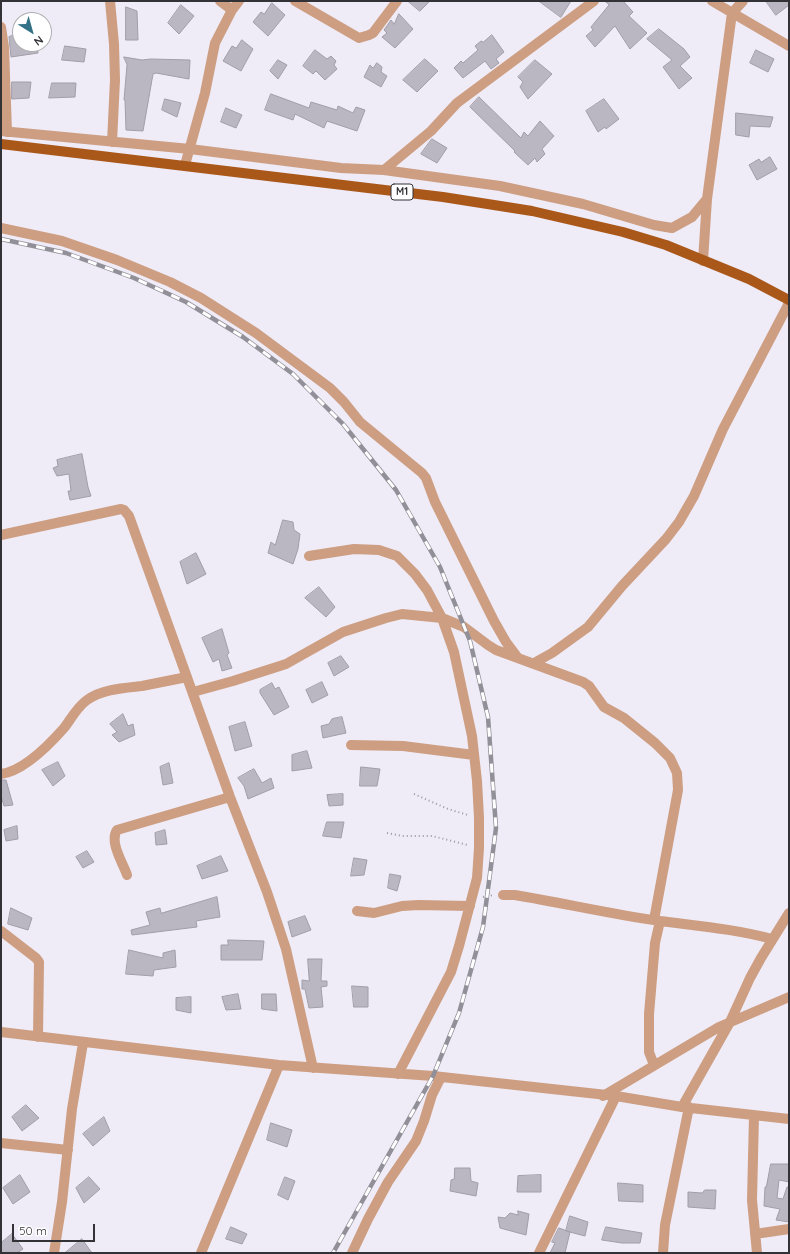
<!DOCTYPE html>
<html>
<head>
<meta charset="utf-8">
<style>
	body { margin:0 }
	#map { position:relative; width:790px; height:1254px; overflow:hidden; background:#efebf7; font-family:Quicksand,sans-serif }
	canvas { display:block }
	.frame { position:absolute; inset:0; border:2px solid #333236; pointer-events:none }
	.north { position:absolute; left:12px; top:12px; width:40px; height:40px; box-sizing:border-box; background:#fff; border:1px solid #adadaf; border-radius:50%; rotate:143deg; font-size:11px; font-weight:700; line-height:16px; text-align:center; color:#333236 }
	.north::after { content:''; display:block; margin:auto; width:14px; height:18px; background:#327186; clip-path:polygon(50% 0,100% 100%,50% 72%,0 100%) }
	.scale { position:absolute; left:12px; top:1224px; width:83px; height:18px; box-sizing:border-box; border:2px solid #333236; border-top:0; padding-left:5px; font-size:12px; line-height:14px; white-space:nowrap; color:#333236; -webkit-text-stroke:3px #fff; paint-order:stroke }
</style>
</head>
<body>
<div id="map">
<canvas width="790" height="1254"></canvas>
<div class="frame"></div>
<div class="north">N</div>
<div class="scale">50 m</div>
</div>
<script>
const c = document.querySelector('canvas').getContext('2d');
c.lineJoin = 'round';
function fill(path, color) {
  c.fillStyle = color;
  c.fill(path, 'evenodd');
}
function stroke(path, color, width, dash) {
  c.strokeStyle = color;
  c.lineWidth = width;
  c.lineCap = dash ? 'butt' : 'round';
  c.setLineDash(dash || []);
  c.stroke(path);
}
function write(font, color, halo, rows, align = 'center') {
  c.font = font + ' Quicksand,sans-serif';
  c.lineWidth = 3;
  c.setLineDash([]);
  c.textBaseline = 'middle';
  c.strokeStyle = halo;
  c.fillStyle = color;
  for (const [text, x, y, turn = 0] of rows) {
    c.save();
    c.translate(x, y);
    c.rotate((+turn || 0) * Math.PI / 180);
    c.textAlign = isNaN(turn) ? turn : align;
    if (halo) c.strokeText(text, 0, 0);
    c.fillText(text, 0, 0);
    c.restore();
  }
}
const building = new Path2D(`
	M408,1H430L420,11Z
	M539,1H571L561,17Z
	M605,1H623L633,12L629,16L647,33L630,49L615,26L595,47L586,36L593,30L591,27L609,5Z
	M766,1H789V5L776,15Z
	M272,3L285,15L268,36L253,22L261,12L264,14Z
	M181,5L194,16L179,34L168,23Z
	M126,7L137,11L138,40H126Z
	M399,14L413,29L395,48L382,37L387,33L384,30L391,20L394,24Z
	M659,29L684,49L690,57L680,66L692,78L679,89L663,67L672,60L647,39Z
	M20,33V44H37L38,53L11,57L9,37Z
	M492,35L504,52L496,59L499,63L491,69L485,61L463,78L454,68L461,61L463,63L478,50L475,46L481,41L483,42Z
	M242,40L253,49L241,71L223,61L232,46L236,48Z
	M65,46L86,49L84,62L62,60Z
	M315,50L327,59L331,56L336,61L334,65L337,69L325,80L316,71L313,74L303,66Z
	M756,50L774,59L768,72L750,63Z
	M124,57L142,60L151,59L190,60L189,79L156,73L153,74L143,131L126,130L125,100H124L127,65Z
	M425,59L438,71L417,92L403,80Z
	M278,60L287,65L278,79L270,71Z
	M535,60L552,74L528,99L520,87L523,82L518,77Z
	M377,63L382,67L381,72L387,76L381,87L364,77L370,65L373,68Z
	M12,82H31L29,98L12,99Z
	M52,83H76L75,97L49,98Z
	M271,94L309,108L311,102L337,110L338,106L353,113L356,107L365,110L357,131L327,121L324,128L295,114L293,120L265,110Z
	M479,97L521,138L524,132L528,136L540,121L554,136L542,149L545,154L537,162L535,158L528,165L514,152L515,151L470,107Z
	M165,99L181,103L177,117L162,110Z
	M604,99L619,119L606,129L605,127L598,132L586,111Z
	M226,108L242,115L236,128L221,122Z
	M736,113L773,117L770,127L750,126L749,137L736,135Z
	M432,139L447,148L437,163L421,154Z
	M770,157L777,169L757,180L749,165L759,159L761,162Z
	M82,454L88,487L91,496L70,500L68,491H71L69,474L57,476L53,468L58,466L57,460Z
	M283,520L293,522L294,530L300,534L298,549L293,564L268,553L271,542L275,545Z
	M196,553L206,574L187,584L180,562Z
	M319,587L335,607L326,617L305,598Z
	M222,629L229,653L227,655L232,668L222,671L219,659L213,662L202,638Z
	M341,656L349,667L334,676L328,663Z
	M322,682L328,695L312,703L306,690Z
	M272,683L275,689L279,687L289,707L274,715L260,693V690Z
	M123,714L128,726L133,724L135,735L119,742L112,735L117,732L110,724Z
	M342,717L346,733L323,738L321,726L329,724L332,719Z
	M245,722L252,746L235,751L229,727Z
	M307,751L312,768L292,771V755Z
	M58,762L65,776L53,786L42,770Z
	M169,763L173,783L163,785L160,767Z
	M361,767L380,769L377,786H360Z
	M254,769L262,783L271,778L274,788L248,799L244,786L238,778Z
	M1,780H6L13,805L4,806L1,796Z
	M343,794V805L329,806L327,795Z
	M327,822H344L341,838L323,836Z
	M17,826L18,839L6,841L4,830Z
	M165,830L167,844L156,845L155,833Z
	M87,851L94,862L83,868L76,857Z
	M221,856L228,871L202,879L197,866Z
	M354,858L367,860L364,875L351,876Z
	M390,874L401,876L397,891L388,888Z
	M217,897L220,917L196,921L197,927L132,935L131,930L150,925L146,912L160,908L161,913Z
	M11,908L32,918L28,930L8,924Z
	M305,916L311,930L292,937L288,922Z
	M228,940L264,941L262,960H221V945H228Z
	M129,950L163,958V953L175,950L176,967L154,970L153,976L126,974Z
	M308,959H322L321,981H327V986L321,987L323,1007L309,1008L305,989H302V980L309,981Z
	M352,986L368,987V1007H354Z
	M238,994L241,1009L226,1010L222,997Z
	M262,994H276L277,1011L262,1009Z
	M191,997V1013L176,1010V998Z
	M26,1105L39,1118L22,1131L12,1117Z
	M104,1117L110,1131L93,1146L83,1134Z
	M271,1123L292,1130L287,1147L267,1140Z
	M771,1164H789V1182L779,1180L777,1198L783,1199L787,1187H789V1222L776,1220L780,1209L764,1206L765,1187H766Z
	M455,1168H470L471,1181L478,1183L476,1196L450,1191L451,1180L454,1179Z
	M20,1175L30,1192L13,1204L3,1188Z
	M541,1175V1192H517L518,1176Z
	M89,1177L100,1189L84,1203L76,1188Z
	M285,1177L295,1181L288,1200L278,1195Z
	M618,1183L643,1185V1202L619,1201Z
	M705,1190H716L715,1209L688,1207V1192L702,1193Z
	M518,1211L529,1214L526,1235L500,1228L498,1217L505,1218L510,1213L518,1215Z
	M570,1216L588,1222L585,1236L566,1231Z
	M231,1227L247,1234L242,1244L226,1239Z
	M606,1227L642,1233L640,1243H622L602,1240Z
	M559,1228L570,1232L565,1253H550L555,1243L552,1242Z
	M12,1234L23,1249L17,1253H1V1243Z
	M82,1239L92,1253H65Z`);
fill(building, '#bbb7c2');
stroke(building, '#a19ea8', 1);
stroke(new Path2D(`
	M414,794L448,809L468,815
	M387,833L403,836H432L468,845
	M483,897L494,895`), '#9c99a2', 2, [1, 3]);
stroke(new Path2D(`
	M110,1L114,44L115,80L112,142
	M220,1L232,10
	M295,1L359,38L369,35L373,33L397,1
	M712,1L789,46
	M1,27L4,47L7,132
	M1,131L190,149L341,168L384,170L500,186L583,204L654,225L672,228L692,217L707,199
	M185,165L205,93L215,43L232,10L239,1
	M384,170L431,131L457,103L594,1
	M1,228L62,241L117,260L170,282L201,298L256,333L330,388L344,402L360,422L422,473L426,478L435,502L494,621L506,642L518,658
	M703,261L707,199L732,13L743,1
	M1,535L121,509L124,510L129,516L230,797L267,892L286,949L313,1068
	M309,556L354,549L379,550L397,556L415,574L427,590L442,618L454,652L472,736L477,781L479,818V848L477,878L459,946L451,972L398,1074
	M534,663L552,653L588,627L622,586L666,539L679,522L694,496L723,429L789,303
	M193,692L233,681L286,664L343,632L386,618L402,614L442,618L464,627L488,645L496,650L583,682L589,686L604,707L624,718L655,743L670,758L677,773L678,790L654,920
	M351,745L403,746L474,755
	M1,774C24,771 49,745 64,728C71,719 77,707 87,700C102,689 124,688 142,686C157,683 172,680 187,677
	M127,875C123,863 109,842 117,830L230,797
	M503,895H515C563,903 611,914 660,921C698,926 735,929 772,939
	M357,911L374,913L402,906L418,905L470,906
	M1,931L36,958L39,962L38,1037
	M1,1032L279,1065L433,1076L616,1096L682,1107L789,1119
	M654,1065L649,1052V1014L655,943L660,921
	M603,1096L719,1027L789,997
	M682,1107L730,1022L750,978L761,958L789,913
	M754,1116L752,1200L757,1253
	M1,1143L68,1150
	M755,1234L789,1229
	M54,1253L62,1202L72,1109L83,1043
	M201,1253L279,1065
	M352,1253L368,1219L388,1182L416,1141L424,1121L432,1095L441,1077
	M539,1253L616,1096
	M663,1253L665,1225L689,1107`), '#cd9e82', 10);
stroke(new Path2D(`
	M1,144L443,197L532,211L623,232L666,245L749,279L789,300`), '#aa581a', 10);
const rail = new Path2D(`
	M1,239L66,253L134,278L186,302L243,337L293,374L343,424L396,490L440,567L470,641L488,717L496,828L483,927L459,1013L433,1076L333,1253`);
stroke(rail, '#918f97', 4.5);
stroke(rail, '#fff', 3, [9]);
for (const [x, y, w] of [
	[402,192,22]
]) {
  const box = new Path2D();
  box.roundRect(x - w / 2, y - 8, w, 16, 3);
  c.fillStyle = '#fff';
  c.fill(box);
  stroke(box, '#333236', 1);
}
write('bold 10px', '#333236', null, [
	["M1",402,192]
]);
</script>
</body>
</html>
